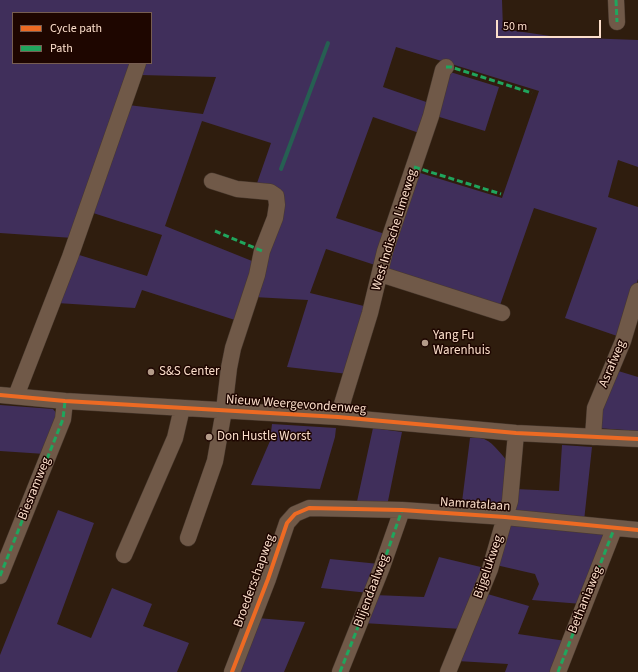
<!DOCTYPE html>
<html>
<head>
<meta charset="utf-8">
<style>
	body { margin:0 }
	#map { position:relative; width:638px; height:672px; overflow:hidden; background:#2f1d0e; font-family:"Source Sans 3",sans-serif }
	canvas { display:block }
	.legend { position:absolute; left:12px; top:12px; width:140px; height:52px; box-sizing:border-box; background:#1e0600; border:1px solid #775d51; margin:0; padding:5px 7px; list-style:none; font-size:12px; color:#fcdfcb }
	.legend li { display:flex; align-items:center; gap:8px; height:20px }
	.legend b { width:20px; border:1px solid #775d51 }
	.scale { position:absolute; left:496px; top:20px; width:105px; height:18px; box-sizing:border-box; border:2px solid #fcdfcb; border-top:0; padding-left:5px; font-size:12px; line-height:14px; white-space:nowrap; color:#fcdfcb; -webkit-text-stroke:3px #1e0600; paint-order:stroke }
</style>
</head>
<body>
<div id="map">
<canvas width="638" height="672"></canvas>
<ul class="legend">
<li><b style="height:5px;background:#ed6a23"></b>Cycle path</li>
<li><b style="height:5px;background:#20a55d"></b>Path</li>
</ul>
<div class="scale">50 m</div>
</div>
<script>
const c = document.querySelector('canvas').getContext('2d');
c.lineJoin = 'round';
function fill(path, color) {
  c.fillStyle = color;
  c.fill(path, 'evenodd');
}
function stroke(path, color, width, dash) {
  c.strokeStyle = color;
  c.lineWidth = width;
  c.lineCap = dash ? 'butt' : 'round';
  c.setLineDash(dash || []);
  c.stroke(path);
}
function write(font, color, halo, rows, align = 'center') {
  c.font = font + ' "Source Sans 3",sans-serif';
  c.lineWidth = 3;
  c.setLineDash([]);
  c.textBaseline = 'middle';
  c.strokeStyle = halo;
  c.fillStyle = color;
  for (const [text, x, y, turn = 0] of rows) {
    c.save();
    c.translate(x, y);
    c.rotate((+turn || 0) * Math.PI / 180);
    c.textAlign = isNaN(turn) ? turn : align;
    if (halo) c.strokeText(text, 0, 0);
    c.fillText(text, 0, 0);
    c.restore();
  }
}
fill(new Path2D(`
	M0,0H502L503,29L557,37L638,40V167L618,160L608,197L638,207V279L620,337L565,318L597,228L534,208L499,308L386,271L417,172L502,198L539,91L396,47L383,87L432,104L422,134L373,117L336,218L388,235L378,266L326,249L310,293L368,307L348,374L287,367L308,300L254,297L281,211L256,186L271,143L202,121L165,226L257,263L238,321L142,290L135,308L57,303L76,254L147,276L162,235L90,212L128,105L203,114L216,77L141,75L144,63H151V13H13V63H134L73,238L0,233Z
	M447,71L499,87L485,131L433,115Z
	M615,370L638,377V431L597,428Z
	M0,405L53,409L58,415L45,454L0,451Z
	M272,424L336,428L335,437L320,489L251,485L270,441Z
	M373,428L402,432L387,506H356Z
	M470,438C475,438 481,437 486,440C493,443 503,456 508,462L502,509L461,510Z
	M562,445L592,447L584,521L518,513L515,509V489L559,491Z
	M58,510L94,523L57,624L91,638L112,588L152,604L143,626L189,643L177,672H0V655Z
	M510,524L605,534L582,604L532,600L539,584L535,574L496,565Z
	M439,557L485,568L462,629L363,623L374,595L424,597Z
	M330,559L379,564L369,593L321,588Z
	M484,593L529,606L518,634L566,641L554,672H505L508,664L457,661Z
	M257,618L305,622L284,672H235Z`), '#402f5b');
stroke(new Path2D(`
	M281,169L328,43`), '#265f52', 4);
const minor = new Path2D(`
	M616,0L617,22
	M380,274L502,313
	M0,395L65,401L338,417L516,433L638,439
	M16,396L70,257L138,63
	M338,417L370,313L385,251L431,116L443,70L446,67
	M593,437L595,408L623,341L638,291
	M188,538L215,461L224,410L229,368L233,348L257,275L262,251L275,218L277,205L276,196L270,192L237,189L212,181
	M124,555L175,438L182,408
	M0,576L63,419L65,401
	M232,672L268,579L287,523L295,514L309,508L402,510L505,517L638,530
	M340,672L382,567L402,510
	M448,672L490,569L505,517L510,501L516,433
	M558,672L614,529`);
stroke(minor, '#48392e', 17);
stroke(minor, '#705948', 16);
stroke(new Path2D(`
	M616,0L617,22
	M446,67H451L532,93
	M414,167L501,194
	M215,231L262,251
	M0,576L63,419L65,401
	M340,672L382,567L402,510
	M558,672L614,529`), '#20a55d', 3, [6, 3]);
stroke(new Path2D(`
	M0,395L65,401L338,417L516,433L638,439
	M232,672L268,579L287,523L295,514L309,508L402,510L505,517L638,530`), '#ed6a23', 4);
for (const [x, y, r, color] of [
	[425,343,4,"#b49b89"],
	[151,372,4,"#b49b89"],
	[209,437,4,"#b49b89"]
]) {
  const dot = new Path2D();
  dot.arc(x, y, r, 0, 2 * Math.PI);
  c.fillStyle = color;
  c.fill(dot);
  stroke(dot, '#1e0600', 1.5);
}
write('13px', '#fcdfcb', '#1e0600', [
	["West Indische Limeweg",395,230,-73],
	["Asrafweg",613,364,-67],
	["Nieuw Weergevondenweg",296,405,4],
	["Biesramweg",35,489,-68],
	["Namratalaan",475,505,4],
	["Bijgelukweg",489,567,-71],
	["Broederschapweg",255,581,-70],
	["Blijendaalweg",372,591,-69],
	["Bethaniaweg",586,600,-68]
]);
write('13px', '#fcdfcb', '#1e0600', [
	["Yang Fu",433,336],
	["Warenhuis",433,351],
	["S&S Center",159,372],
	["Don Hustle Worst",217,437]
], 'left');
</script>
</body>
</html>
